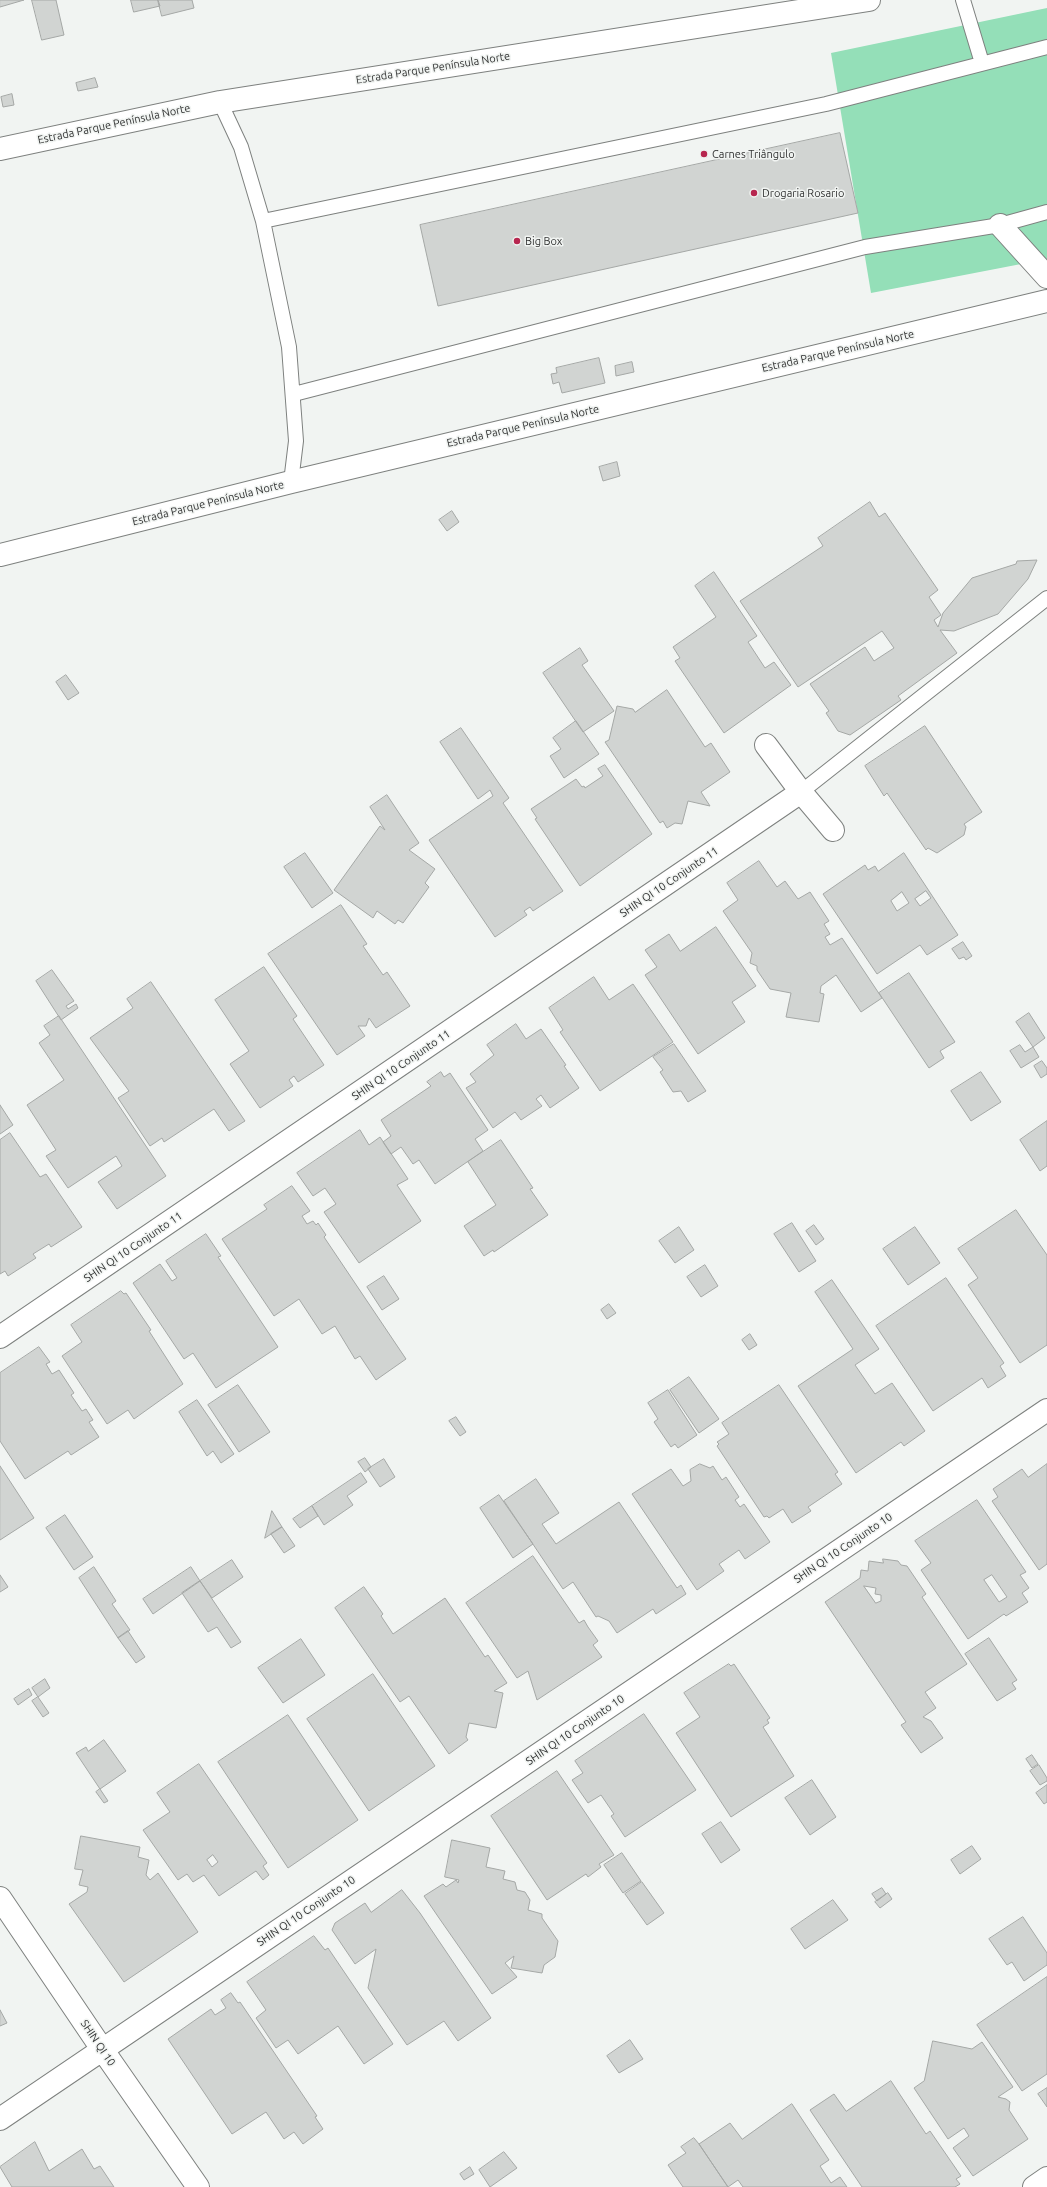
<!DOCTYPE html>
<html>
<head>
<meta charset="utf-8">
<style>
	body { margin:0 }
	canvas { display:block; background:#f1f4f2 }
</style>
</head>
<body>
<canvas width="1047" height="2187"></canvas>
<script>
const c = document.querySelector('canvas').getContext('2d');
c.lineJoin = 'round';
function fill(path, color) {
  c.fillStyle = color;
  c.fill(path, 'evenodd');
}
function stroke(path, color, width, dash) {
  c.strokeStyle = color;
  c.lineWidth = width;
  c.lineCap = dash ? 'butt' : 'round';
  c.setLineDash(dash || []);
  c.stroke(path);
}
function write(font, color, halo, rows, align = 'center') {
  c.font = font + ' Ubuntu,sans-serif';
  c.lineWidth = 3;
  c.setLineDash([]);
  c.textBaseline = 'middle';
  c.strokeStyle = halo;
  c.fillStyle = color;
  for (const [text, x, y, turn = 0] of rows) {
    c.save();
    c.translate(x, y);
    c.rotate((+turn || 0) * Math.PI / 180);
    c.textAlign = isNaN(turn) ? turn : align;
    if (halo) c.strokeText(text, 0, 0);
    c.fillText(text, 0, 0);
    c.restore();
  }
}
fill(new Path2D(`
	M1047,8V259L871,293L831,53Z`), '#94dfb8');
const building = new Path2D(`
	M0,0H24L0,7Z
	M32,0H56L64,35L42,40Z
	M131,0H158L160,6L134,12Z
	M158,0H192L194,8L162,16Z
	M95,78L98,87L78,91L76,83Z
	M12,94L14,105L3,107L1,97Z
	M840,133L858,213L438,306L420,225Z
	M599,358L605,383L562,393L559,382L553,384L551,374L557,373L556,368Z
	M632,362L634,372L616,376L615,366Z
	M617,462L620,476L603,481L599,467Z
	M870,502L879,517L885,513L938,590L929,597L941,615L934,620L938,627L943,613L972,578L1016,564L1017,561L1037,560L1028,579L998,614L954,631L940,630L957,653L898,696L901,700L850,735L838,731L826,713L829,711L810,684L865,647L874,661L894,648L882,631L798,687L740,601L823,546L818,538Z
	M452,511L459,522L447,531L439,520Z
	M714,572L757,636L748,642L765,668L774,662L791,685L724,733L675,661L680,658L673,647L716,617L695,586Z
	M580,648L588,661L582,665L614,711L583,732L543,673Z
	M66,675L79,693L68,700L56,682Z
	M667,690L705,747L711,743L730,772L701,792L710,806L688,801L682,824L675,823L667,828L663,821L660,823L605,742L609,740L617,706L633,709L635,712Z
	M576,721L599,754L564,778L550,756L561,749L553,738Z
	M925,726L982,812L964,824L966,827L964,835L937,853L928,848L926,850L887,793L884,796L865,766Z
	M461,728L509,798L503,803L563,891L533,911L530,907L524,911L527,915L495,937L429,840L493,796L490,790L478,799L440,742Z
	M605,765L652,834L580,886L535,819L537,818L531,809L576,779L582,787L584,786L585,788L603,776L598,769Z
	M387,795L419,843L409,850L435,869L425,883L429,887L403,923L398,920L395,924L377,911L373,918L334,890L380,826L385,830L370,807Z
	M305,853L333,893L312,908L284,867Z
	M904,853L958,935L927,955L920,945L877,974L823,894L865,865L868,870L875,866L878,871ZM926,891L931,898L920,906L915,899ZM902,892L909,903L897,911L891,901Z
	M759,861L777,887L785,881L798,899L810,892L829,921L824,924L830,934L825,937L830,945L842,938L882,998L861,1012L836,975L821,986L820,993L824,994L819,1022L786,1017L791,993L770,989L757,970V966L750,963L752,953L723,911L738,900L727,883Z
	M341,905L367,944L363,946L383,975L387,972L410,1006L376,1028L369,1018L366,1026H358L365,1036L337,1055L268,954Z
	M716,927L756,986L732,1002L745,1022L698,1054L645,975L657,967L645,950L669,934L680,951Z
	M963,942L972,956L966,960L964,957L959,959L952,949Z
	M264,967L297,1016L293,1019L324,1065L298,1082L294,1076L289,1080L293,1086L260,1108L230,1064L249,1051L215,1000Z
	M52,970L74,1001L66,1006L68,1009L76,1004L78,1008L61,1020L36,981Z
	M909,973L955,1042L940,1051L944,1058L929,1068L879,993Z
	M594,977L609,1000L633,984L673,1042L600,1091L560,1032L563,1030L549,1008Z
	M151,982L245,1121L229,1131L214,1109L164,1142L162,1138L150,1146L118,1098L129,1091L90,1038L133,1008L127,999Z
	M1029,1013L1045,1038L1033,1047L1016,1022Z
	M59,1016L166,1176L117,1209L98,1182L122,1166L116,1156L68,1188L46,1156L56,1150L27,1105L64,1080L39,1043L50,1035L44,1026Z
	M516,1024L526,1039L541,1029L566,1065L564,1066L579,1088L550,1108L541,1095L536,1099L542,1106L521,1120L515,1112L493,1128L466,1088L476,1082L470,1074L494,1055L487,1045Z
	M674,1044L706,1091L688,1102L681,1091L673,1092L660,1072L663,1070L653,1057Z
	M1020,1045L1025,1052L1033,1047L1039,1057L1021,1068L1010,1051Z
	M1042,1061L1047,1068V1074L1041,1078L1034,1066Z
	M441,1072L444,1077L450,1073L488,1130L475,1139L483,1151L435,1184L419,1160L413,1164L401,1147L391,1154L383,1142L391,1136L381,1120L431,1086L427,1082Z
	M981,1072L1001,1102L971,1121L951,1091Z
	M0,1105L13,1125L0,1134Z
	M1047,1121V1166L1040,1171L1020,1140Z
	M360,1130L369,1145L380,1137L408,1179L397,1185L421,1221L359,1263L324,1212L336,1204L325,1188L313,1196L297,1173Z
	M10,1133L40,1177L46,1174L82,1227L51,1247L49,1244L33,1254L36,1258L8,1276L5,1271L0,1274V1140Z
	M501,1140L533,1188L530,1189L548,1215L494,1252L493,1250L484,1256L464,1226L496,1205L468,1162Z
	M292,1186L310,1211L302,1216L307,1224L313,1221L316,1225L318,1223L326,1235L324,1237L406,1359L376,1380L360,1356L355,1359L335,1326L322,1334L299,1299L274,1316L222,1239L267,1209L264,1205Z
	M1016,1210L1047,1255V1345L1020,1363L968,1285L978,1278L958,1249Z
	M792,1223L816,1261L799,1272L774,1234Z
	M814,1225L824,1239L816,1245L806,1231Z
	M679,1227L694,1250L675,1263L659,1241Z
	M915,1227L940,1263L908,1285L883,1249Z
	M206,1234L221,1256L218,1257L278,1347L216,1388L193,1353L184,1359L133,1283L160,1264L172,1281L177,1278L166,1261Z
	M705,1265L718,1286L701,1297L687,1277Z
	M384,1276L399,1299L382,1310L367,1287Z
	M946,1278L1004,1363L1000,1366L1006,1376L988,1388L982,1378L933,1411L876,1326Z
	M832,1280L879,1349L855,1365L875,1394L892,1383L925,1431L904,1446L901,1442L856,1473L798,1386L853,1349L815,1292Z
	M121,1291L124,1294L126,1293L151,1330L149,1331L183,1384L134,1419L128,1410L107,1424L62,1356L82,1342L71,1325Z
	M609,1304L616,1313L607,1319L601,1310Z
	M750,1334L757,1345L749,1350L742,1340Z
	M39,1347L50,1362L46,1364L52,1374L59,1370L74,1393L71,1395L82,1411L86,1409L93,1420L89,1422L99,1437L71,1455L68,1451L25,1479L0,1441V1373Z
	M689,1377L719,1419L699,1433L670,1390Z
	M238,1385L270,1432L239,1452L208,1405Z
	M779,1385L838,1472L835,1474L842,1484L808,1507L811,1511L792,1523L783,1509L769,1518L767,1516L764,1517L717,1446L719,1444L717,1442L729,1434L722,1423Z
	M668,1390L697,1435L678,1448L675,1444L671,1447L654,1422L658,1419L648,1403Z
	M197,1400L234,1454L221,1463L213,1451L207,1456L179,1412Z
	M456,1417L466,1432L460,1436L449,1421Z
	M365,1458L371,1467L365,1472L358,1462Z
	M384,1459L395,1477L380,1487L368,1469Z
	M700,1464L710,1468L713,1466L722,1480L726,1477L739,1497L735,1500L740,1507L744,1504L770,1542L745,1559L739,1550L719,1564L724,1571L697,1590L632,1494L671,1469L683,1486L691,1481L690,1470Z
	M1047,1464V1564L1039,1570L992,1501L998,1497L993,1489L1022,1469L1028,1477Z
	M0,1466L34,1518L0,1540Z
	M361,1473L367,1482L347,1496L353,1505L324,1525L312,1506Z
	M536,1479L559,1513L542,1524L556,1544L619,1502L677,1588L681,1585L686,1594L656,1614L653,1609L617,1633L609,1621L598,1616L596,1617L573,1582L563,1589L504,1501Z
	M499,1495L533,1544L513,1558L480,1508Z
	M977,1500L1026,1572L1020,1575L1029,1588L1022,1593L1028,1602L1006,1616L1004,1614L968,1639L921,1570L931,1563L915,1541ZM992,1575L1007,1597L999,1602L984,1580Z
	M312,1506L318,1516L300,1528L293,1519Z
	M272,1511L282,1527L265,1538Z
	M65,1515L93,1557L74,1570L46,1528Z
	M282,1527L295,1546L284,1553L271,1534Z
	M533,1556L579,1623L584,1620L588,1627L598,1641L593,1645L602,1657L537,1700L528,1671L517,1678L466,1603Z
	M883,1559L898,1561L901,1565L907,1566L926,1594L922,1597L967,1664L925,1692L936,1708L923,1717L931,1721L943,1738L921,1753L901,1725L906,1722L825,1602L860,1578L861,1570L868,1571L869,1561L883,1563ZM864,1586L876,1588L875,1594L881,1595V1601L876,1603Z
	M232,1560L243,1577L212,1598L200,1581Z
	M94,1567L116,1601L112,1604L130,1630L118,1638L79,1578Z
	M191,1567L200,1581L153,1614L143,1599Z
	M0,1575L8,1587L0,1592Z
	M200,1581L241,1642L231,1648L217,1627L208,1632L182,1593Z
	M364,1587L383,1614L381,1616L393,1634L445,1598L485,1657L488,1655L507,1683L494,1691L503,1693L496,1728L469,1723L466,1737L468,1740L449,1754L409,1696L400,1702L335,1608Z
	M128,1631L145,1657L136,1663L118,1638Z
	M989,1638L1017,1680L1012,1683L1016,1689L997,1701L965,1654Z
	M301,1639L325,1675L283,1703L258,1668Z
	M729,1664L731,1666L734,1664L770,1718L767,1720L769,1723L763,1727L794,1776L731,1817L676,1733L700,1717L684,1693Z
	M373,1674L435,1766L369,1811L307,1719Z
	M45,1679L50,1688L38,1697L32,1688Z
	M29,1689L32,1695L18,1705L14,1699Z
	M38,1697L49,1713L43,1717L32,1701Z
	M644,1714L696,1790L625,1837L611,1816L614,1814L601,1795L588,1803L572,1780L583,1773L575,1761Z
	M288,1715L358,1820L288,1868L218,1762Z
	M104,1740L126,1771L100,1789L76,1753L86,1747L88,1751Z
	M1032,1755L1038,1764L1032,1768L1026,1759Z
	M199,1764L267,1863L263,1866L269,1875L263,1880L256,1871L219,1896L204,1875L193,1882L187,1874L178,1880L143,1830L170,1812L157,1793ZM213,1855L218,1862L212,1867L207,1860Z
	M1039,1765L1047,1778V1781L1040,1785L1030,1771Z
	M557,1771L614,1855L599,1864L601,1867L588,1877L586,1874L547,1900L491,1816Z
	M812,1780L836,1817L810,1835L785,1798Z
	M1047,1785V1802L1044,1804L1036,1793Z
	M100,1789L108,1801L104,1803L96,1792Z
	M721,1822L740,1850L721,1863L702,1834Z
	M81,1836L140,1847L138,1857L149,1860L146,1875L150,1880L158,1873L198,1932L124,1982L69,1904L87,1892L88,1887L79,1885L83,1870L75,1869Z
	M452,1840L490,1848L486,1867L505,1871L503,1879L515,1882L517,1890L525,1892L530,1900L528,1910L542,1914V1918L558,1941L555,1957L544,1965L542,1973L511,1968L514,1956L505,1963L517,1977L492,1994L439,1918L424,1896L443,1884L446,1887L456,1880L458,1883L459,1880L445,1877Z
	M972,1846L981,1859L960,1874L951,1860Z
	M622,1853L641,1881L623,1893L604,1865Z
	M642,1882L664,1913L647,1925L625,1894Z
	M882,1888L886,1894L877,1901L872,1894Z
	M402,1890L420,1913L491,2018L458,2041L444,2021L407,2045L368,1988L376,1949L355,1964L332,1930L335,1923L365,1903L371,1912Z
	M888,1893L892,1899L880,1908L875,1902Z
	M833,1900L848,1920L805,1949L791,1929Z
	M1023,1917L1047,1953V1965L1024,1981L1012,1962L1007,1965L989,1939Z
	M314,1936L325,1950L328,1948L393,2044L364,2064L338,2026L298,2054L288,2040L276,2048L256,2018L266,2010L247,1982Z
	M1047,1977V2074L1022,2091L977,2025Z
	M231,1993L238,2003L240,2002L317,2116L315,2117L323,2129L303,2144L294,2132L284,2139L266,2112L232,2134L168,2039L211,2009L215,2015L226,2008L221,2000Z
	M0,2010L7,2023L0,2026Z
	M630,2040L643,2059L619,2073L607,2056Z
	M933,2041L972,2049L982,2042L1013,2087L998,2097L1006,2099L1010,2102L1009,2110L1028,2139L973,2176L953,2148L969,2136L964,2128L948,2139L914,2088L924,2081Z
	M891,2081L926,2134L930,2131L961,2176L956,2179L960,2184L955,2187H862L810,2110L834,2094L846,2111Z
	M1047,2088V2107L1038,2094Z
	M792,2104L829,2160L820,2166L831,2183L840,2177L847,2187H743L738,2180L728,2187L699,2144L730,2123L742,2139Z
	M694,2138L699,2144L728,2187H683L668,2165L686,2153L681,2147Z
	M35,2142L49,2171L82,2149L94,2169L100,2166L114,2187H12L0,2167Z
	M504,2152L517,2168L490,2187L479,2170Z
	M470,2167L474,2174L464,2180L460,2174Z`);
fill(building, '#d1d4d2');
stroke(building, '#a5a8a6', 1);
const lane = new Path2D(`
	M963,0L982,63
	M220,102L241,147L263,221L289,347L296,441L291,482
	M263,221L826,104L1047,47
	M294,394L865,247L1000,225L1047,212
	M801,792L1047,598`);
const street = new Path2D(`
	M1000,225L1047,277
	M766,745L801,792L833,830
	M0,1337L801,792
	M0,1898L102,2049L198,2187
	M0,2119L1047,1410
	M1034,2187L1047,2178`);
const secondary = new Path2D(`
	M0,149L220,102L869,0
	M0,555L291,482L1047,301`);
stroke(lane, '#7e817f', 16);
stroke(street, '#7e817f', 24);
stroke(secondary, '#7e817f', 24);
stroke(lane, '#fff', 14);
stroke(street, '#fff', 22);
stroke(secondary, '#fff', 22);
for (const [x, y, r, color] of [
	[704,154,4,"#b7264f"],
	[754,193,4,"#b7264f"],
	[517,241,4,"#b7264f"]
]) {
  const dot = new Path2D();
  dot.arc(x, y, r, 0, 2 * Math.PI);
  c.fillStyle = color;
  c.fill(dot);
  stroke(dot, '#f1f4f2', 1.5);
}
write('11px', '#323333', '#f1f4f2', [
	["Estrada Parque Península Norte",433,68,-9],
	["Estrada Parque Península Norte",114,124,-12],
	["Estrada Parque Península Norte",838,351,-13],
	["Estrada Parque Península Norte",523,426,-13],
	["Estrada Parque Península Norte",208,503,-14],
	["SHIN QI 10 Conjunto 11",669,882,-34],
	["SHIN QI 10 Conjunto 11",401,1065,-34],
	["SHIN QI 10 Conjunto 11",133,1247,-34],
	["SHIN QI 10 Conjunto 10",843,1548,-34],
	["SHIN QI 10 Conjunto 10",575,1730,-34],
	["SHIN QI 10 Conjunto 10",306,1911,-34],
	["SHIN QI 10",98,2043,56]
]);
write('11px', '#323333', '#f1f4f2', [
	["Carnes Triângulo",712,154],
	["Drogaria Rosario",762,193],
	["Big Box",525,241]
], 'left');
</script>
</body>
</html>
